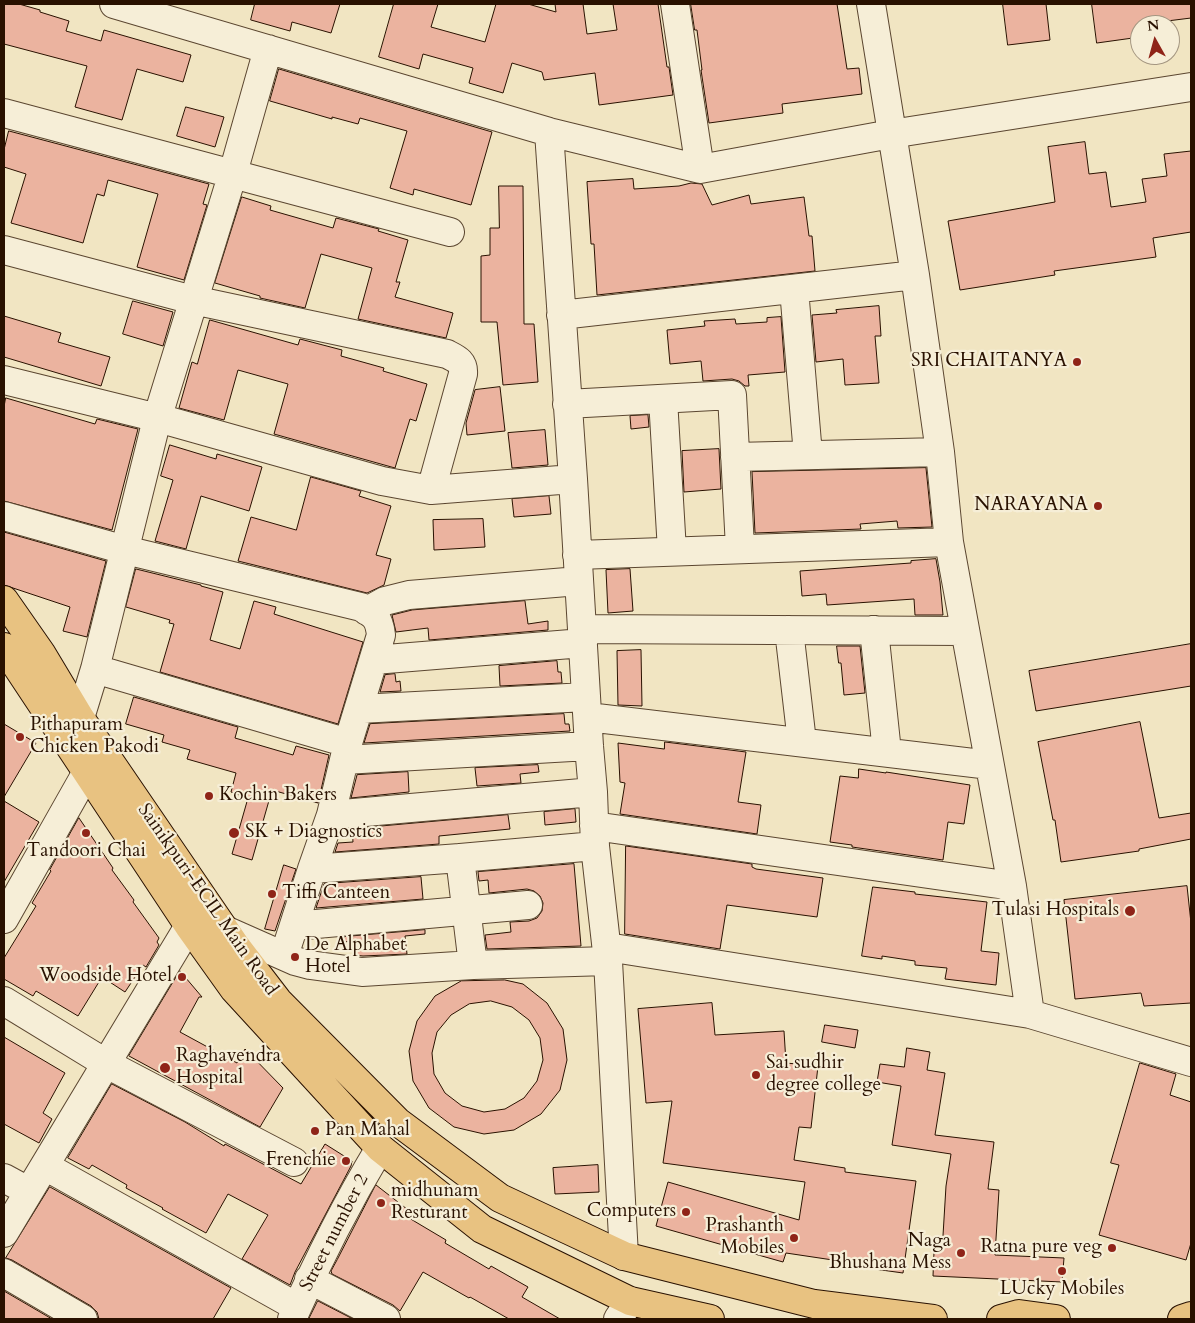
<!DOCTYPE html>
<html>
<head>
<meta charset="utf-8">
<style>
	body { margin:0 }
	#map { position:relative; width:1195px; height:1323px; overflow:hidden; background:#f1e5c2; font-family:Cardo,serif }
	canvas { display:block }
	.frame { position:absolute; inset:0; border:5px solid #291100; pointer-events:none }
	.north { position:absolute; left:1130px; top:15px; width:50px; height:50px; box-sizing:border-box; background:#f6eed7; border:1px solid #a49681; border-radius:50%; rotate:353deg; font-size:14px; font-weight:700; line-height:20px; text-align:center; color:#291100 }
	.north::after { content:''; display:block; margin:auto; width:18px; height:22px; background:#8f2418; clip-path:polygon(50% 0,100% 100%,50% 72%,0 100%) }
</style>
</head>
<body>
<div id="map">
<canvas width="1195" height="1323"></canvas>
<div class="frame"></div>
<div class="north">N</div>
</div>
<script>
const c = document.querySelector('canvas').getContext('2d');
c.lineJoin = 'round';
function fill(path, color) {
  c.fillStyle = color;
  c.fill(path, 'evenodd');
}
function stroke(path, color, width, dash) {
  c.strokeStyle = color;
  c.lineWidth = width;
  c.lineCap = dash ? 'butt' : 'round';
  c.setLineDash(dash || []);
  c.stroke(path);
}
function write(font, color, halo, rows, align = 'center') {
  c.font = font + ' Cardo,serif';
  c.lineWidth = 4.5;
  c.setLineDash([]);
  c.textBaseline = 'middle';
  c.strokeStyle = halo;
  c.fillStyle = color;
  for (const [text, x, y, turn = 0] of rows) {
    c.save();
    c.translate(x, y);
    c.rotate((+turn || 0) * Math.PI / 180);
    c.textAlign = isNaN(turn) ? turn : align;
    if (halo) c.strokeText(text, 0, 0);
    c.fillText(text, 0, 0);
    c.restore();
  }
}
const building = new Path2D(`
	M4,4H19L40,10V12L69,21L66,31L101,41L104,30L191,55L183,82L137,69L122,120L75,107L87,66L4,44Z
	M255,4H340L331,33L292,22L290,31L251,20Z
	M394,4H438L431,27L485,42L496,4H528L556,12L555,4H583L587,34L617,30L613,4H658L667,67H669L673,95L599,105L595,73L544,80L542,72L512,63L503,93L469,83L473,68L423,54L419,69L379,57Z
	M691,4H837L847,69L859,68L862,94L782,104L783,113L709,123L701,70H702L697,30H695Z
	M1003,4H1046L1050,40L1008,45Z
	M1092,4H1191V18L1167,21V25H1140V37L1097,43Z
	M279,69L492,132L471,205L414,189L413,195L390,188L407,131L360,118L358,124L332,117V119L270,101Z
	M186,107L224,117L215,147L177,136Z
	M9,131L209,184L203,204L207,205L184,280L137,267L158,194L108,180L104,196L97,194L83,243L11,223L26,174L4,167V150Z
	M1085,142L1089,174L1106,172L1111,207L1146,202L1142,179L1167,176L1164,154L1191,151V232L1153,238L1156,257L1054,271L1055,275L960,290L948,221L1055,202L1048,147Z
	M633,179L634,189L679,186L691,183L702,184L712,205L749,195L751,204L804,197L809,236H812L815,271L597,295L594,244H591L587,182Z
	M499,186H523L524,324H534L538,382L503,385L497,322H481V256L490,255V228H499Z
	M242,197L271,206L270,210L333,228L336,218L379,229L378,231L408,240L396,282H400L395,297L453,313L446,338L358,319L372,268L321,254L305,308L260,298V296L215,283Z
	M133,301L173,312L163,346L123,334Z
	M879,306L881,336H875L879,383L845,385L843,359L816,362L812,315L837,313L836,310Z
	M4,316L61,333L58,342L110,357L101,386L4,357Z
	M781,317L785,372L748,375L749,386H745L739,381L732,379L703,381L701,361L670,364L667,330L705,326L704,321L735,319L736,324L767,322V318Z
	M210,320L298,345L300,339L342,350L341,356L384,368L383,371L427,384L416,421L410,419L395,468L274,434L288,384L238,370L224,420L179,408L192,362L197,364Z
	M500,387L505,431L467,435L466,423L475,390Z
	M6,398L95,424L97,419L138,429L112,530L4,501V407Z
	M648,415L649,427L631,429L630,416Z
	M545,430L548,465L512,468L508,433Z
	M170,445L216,459L217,454L262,467L249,511L201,496L186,549L155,541L173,480L161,476Z
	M719,449L721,489L684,492L682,451Z
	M926,468L932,527L898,528L897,521L860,524L861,529L755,533L752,472Z
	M311,477L361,491L359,496L391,506L376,555L391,559L384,585L367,593L238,561L251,517L296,530Z
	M549,496L551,514L514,517L512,499Z
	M483,519L485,547L434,550L433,520Z
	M4,532L106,561L87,637L63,631L70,607L4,585Z
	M936,559L940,582L943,615H915L914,599L827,605L826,594L802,596L800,571L911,563V561Z
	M136,569L201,585V586L223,592L210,640L240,649L254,601L276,607L274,614L363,642L338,724L160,672L174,624L169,623L170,620L126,607Z
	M630,569L633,611L608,613L606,570Z
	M525,601L528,624L548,621V630L429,640L428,628L396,632L392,615L412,610Z
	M1191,644V686L1036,711L1029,671Z
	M837,646H860L865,693L844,695L841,663H839Z
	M641,650L642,706L618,705L617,651Z
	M557,661L558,672H561L562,683L500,686L499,666Z
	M395,674L396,682L400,681L401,691L380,692L385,675Z
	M134,697L238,727L235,738L293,755L296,746L329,755L318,803L272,790L252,860L232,854L248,798L231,792L236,773L187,759L190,750L162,742L164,735L126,724Z
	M564,714L565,724H569L570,731L364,743L370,724Z
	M1140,722L1159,818L1191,813V839L1139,849V851L1061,862L1055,820H1053L1038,742Z
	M4,724L36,743L4,797Z
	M665,742L746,752L738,802L761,805L757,834L620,814L625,783L620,782L618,743L664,749Z
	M538,765L539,772L520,774L521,783L477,786L475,768Z
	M859,769L886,773V772L970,785L964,824L948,822L943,860L852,847V845L830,842L840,776L858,778Z
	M408,772L409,792L351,798L357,775Z
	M4,801L39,822L4,882Z
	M575,809L576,822L545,825L544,812Z
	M508,815L510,829L439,836V844L335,852L338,843L353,842L352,829Z
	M79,818L113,868L112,870L134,900L133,902L159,938L157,942L159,945L146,967L143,965L125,992L102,977L78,1016L36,991L33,996L4,979V958L36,906L32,903L51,871L50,870Z
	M626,846L752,864V867L756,869L823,878L817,917L727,905L720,949L625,934Z
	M574,864L581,946L487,949L485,935L511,932L510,922L529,921L537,918L542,911L543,903L540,896L534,891L527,889L489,893L488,880L479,881L478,872Z
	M284,865L296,869L275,931L265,929Z
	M421,877L423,899L316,908L324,884Z
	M1187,886L1191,923V1003L1144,1006L1141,993L1075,999L1064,900Z
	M873,887L915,892V894L987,902L981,951L999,953L996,985L945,979L947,968L915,965V961L882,956V959L862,956Z
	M425,930V934L405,936L407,954L363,956L353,955L352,941L344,942V937Z
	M180,971L202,997H199L180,1032L237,1063L245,1049L283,1088L260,1127L129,1056Z
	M505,980L523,984L547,1003L563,1029L567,1060L560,1090L541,1114L514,1130L484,1134L454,1127L429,1108L413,1081L409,1051L417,1021L435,996L461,981ZM491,1001L512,1007L529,1020L540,1038L543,1060L537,1081L524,1098L505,1109L484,1112L462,1106L445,1093L434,1074L432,1053L437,1032L451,1015L469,1004Z
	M712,1003L715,1035L784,1031L786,1063L818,1066L811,1128L799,1127L794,1160L845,1168V1172L916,1181L903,1273L853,1266V1263L786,1253L783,1262L656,1226L668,1182L799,1220L805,1182L663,1163L672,1101L646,1103L638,1009Z
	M825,1025L858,1030L855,1048L822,1042Z
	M4,1037L65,1073L43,1113L52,1119L39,1143L4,1124Z
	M907,1048L930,1052L927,1070L945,1073L935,1135L994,1142L988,1189L999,1190L995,1255L1064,1258L1062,1282L933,1276L934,1252H942L946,1186L951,1154L892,1145L901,1086L877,1082L880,1064L904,1067Z
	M1140,1063L1176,1074L1170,1095L1191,1102V1243L1186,1260L1099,1235L1119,1165L1111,1163Z
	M112,1084L185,1122L224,1146L225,1144L301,1184L325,1144L352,1161L351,1166L295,1272L290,1285L242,1259L268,1215L228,1194L206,1233L162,1209L163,1208L126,1188L127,1185L92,1165L89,1169L68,1158Z
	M598,1165L599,1192L555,1194L553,1168Z
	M376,1185L412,1213L409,1218L446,1240L445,1243L489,1269L491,1266L528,1287L522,1297L560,1319H509L470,1297L469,1298L423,1272L400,1311L393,1305L332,1274L331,1271L337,1260Z
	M50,1187L231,1288L213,1319H99L97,1312L91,1306L12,1260L6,1258Z
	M4,1291L52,1319H4Z
	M318,1301L353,1319H309Z`);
fill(building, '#ebb39f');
stroke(building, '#291100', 1);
const minor = new Path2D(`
	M114,4L549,132L700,169L891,134L1191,87
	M675,4L700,169
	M871,4L915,275L940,452L949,542L1012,886L1030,1014
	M4,113L450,232
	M549,132L573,479L589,746L593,792L595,846L608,961L624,1256
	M4,250L193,300L447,354C457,359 464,362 463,374L431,490
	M794,289L808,455
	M561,315L915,275
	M4,380L158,418L382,481L431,490L573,479
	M663,399L672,551
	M567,404L732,395L740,548
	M735,457L940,452
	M4,516L125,550L361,607C375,615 379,618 381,635L348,743
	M577,555L949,542
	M367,611L385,601L409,595L579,581
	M582,629L964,631
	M789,630L802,742
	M874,630L887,752
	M374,660L583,643
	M95,669L348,743L331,815L312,869L284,956
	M359,709L586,697
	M588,717L990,765
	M72,735L80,718L95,669L157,419L233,173L268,49
	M344,760L589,746
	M331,815L593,792
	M594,826L1012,886
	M460,858L473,965
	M312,869L460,858L595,846
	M4,919L87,772
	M294,926L528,905
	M225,930L295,961L310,965L362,972L473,965L608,961
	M607,947L1030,1014L1191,1062
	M4,1001L107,1064L294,1162
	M45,1166L297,1307
	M4,1178L28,1191
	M4,1233L189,926
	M4,1273L83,1319
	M309,1279L386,1319
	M292,1319C318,1260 347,1203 380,1148
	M618,1319L630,1301`);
const major = new Path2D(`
	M4,600L41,653L80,718L235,945L278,1001L398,1122L500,1198L624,1256L814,1304L933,1319
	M4,647L189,926L234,989L380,1148L482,1229L630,1301L710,1319
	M1001,1319L1019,1314L1056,1319
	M1182,1319L1191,1316`);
stroke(minor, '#5b4630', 30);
stroke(major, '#291100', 30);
stroke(minor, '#f6eed7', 28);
stroke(major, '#e8c281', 28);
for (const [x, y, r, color] of [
	[1077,362,5,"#8f2418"],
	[1098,506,5,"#8f2418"],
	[20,737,5,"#8f2418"],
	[209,796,5,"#8f2418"],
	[86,833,5,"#8f2418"],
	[234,833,6,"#8f2418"],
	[272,894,5,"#8f2418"],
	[1130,911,6,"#8f2418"],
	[295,957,5,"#8f2418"],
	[182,977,5,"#8f2418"],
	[165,1068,6,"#8f2418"],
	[756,1075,5,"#8f2418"],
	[315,1131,5,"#8f2418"],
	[346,1161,5,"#8f2418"],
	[381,1203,5,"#8f2418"],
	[686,1212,5,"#8f2418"],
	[794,1238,5,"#8f2418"],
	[1112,1248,5,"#8f2418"],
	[961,1253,5,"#8f2418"],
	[1062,1271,5,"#8f2418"]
]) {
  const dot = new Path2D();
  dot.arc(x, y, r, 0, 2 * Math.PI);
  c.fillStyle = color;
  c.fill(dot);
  stroke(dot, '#f6eed7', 2);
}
write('19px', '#291100', '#f6eed7', [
	["SRI CHAITANYA",1067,362],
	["NARAYANA",1088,506],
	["Pithapuram",30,726,"left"],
	["Chicken Pakodi",30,748,"left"],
	["Kochin Bakers",219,796,"left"],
	["SK + Diagnostics",245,833,"left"],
	["Tandoori Chai",86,852,"center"],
	["Tiffi Canteen",282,894,"left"],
	["Tulasi Hospitals",1119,911],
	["De Alphabet",305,946,"left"],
	["Hotel",305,968,"left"],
	["Woodside Hotel",172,977],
	["Raghavendra",176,1057,"left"],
	["Hospital",176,1079,"left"],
	["Sai sudhir",766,1064,"left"],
	["degree college",766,1086,"left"],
	["Pan Mahal",325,1131,"left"],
	["Frenchie",336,1161],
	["midhunam",391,1192,"left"],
	["Resturant",391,1214,"left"],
	["Computers",676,1212],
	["Prashanth",784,1227],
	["Mobiles",784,1249],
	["Naga",951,1242],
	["Bhushana Mess",951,1264],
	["Ratna pure veg",1102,1248],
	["LUcky Mobiles",1062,1290,"center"]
], 'right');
write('19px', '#291100', '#f6eed7', [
	["Sainikpuri-ECIL Main Road",207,900,55],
	["Street number 2",335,1233,-63]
]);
</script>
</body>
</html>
